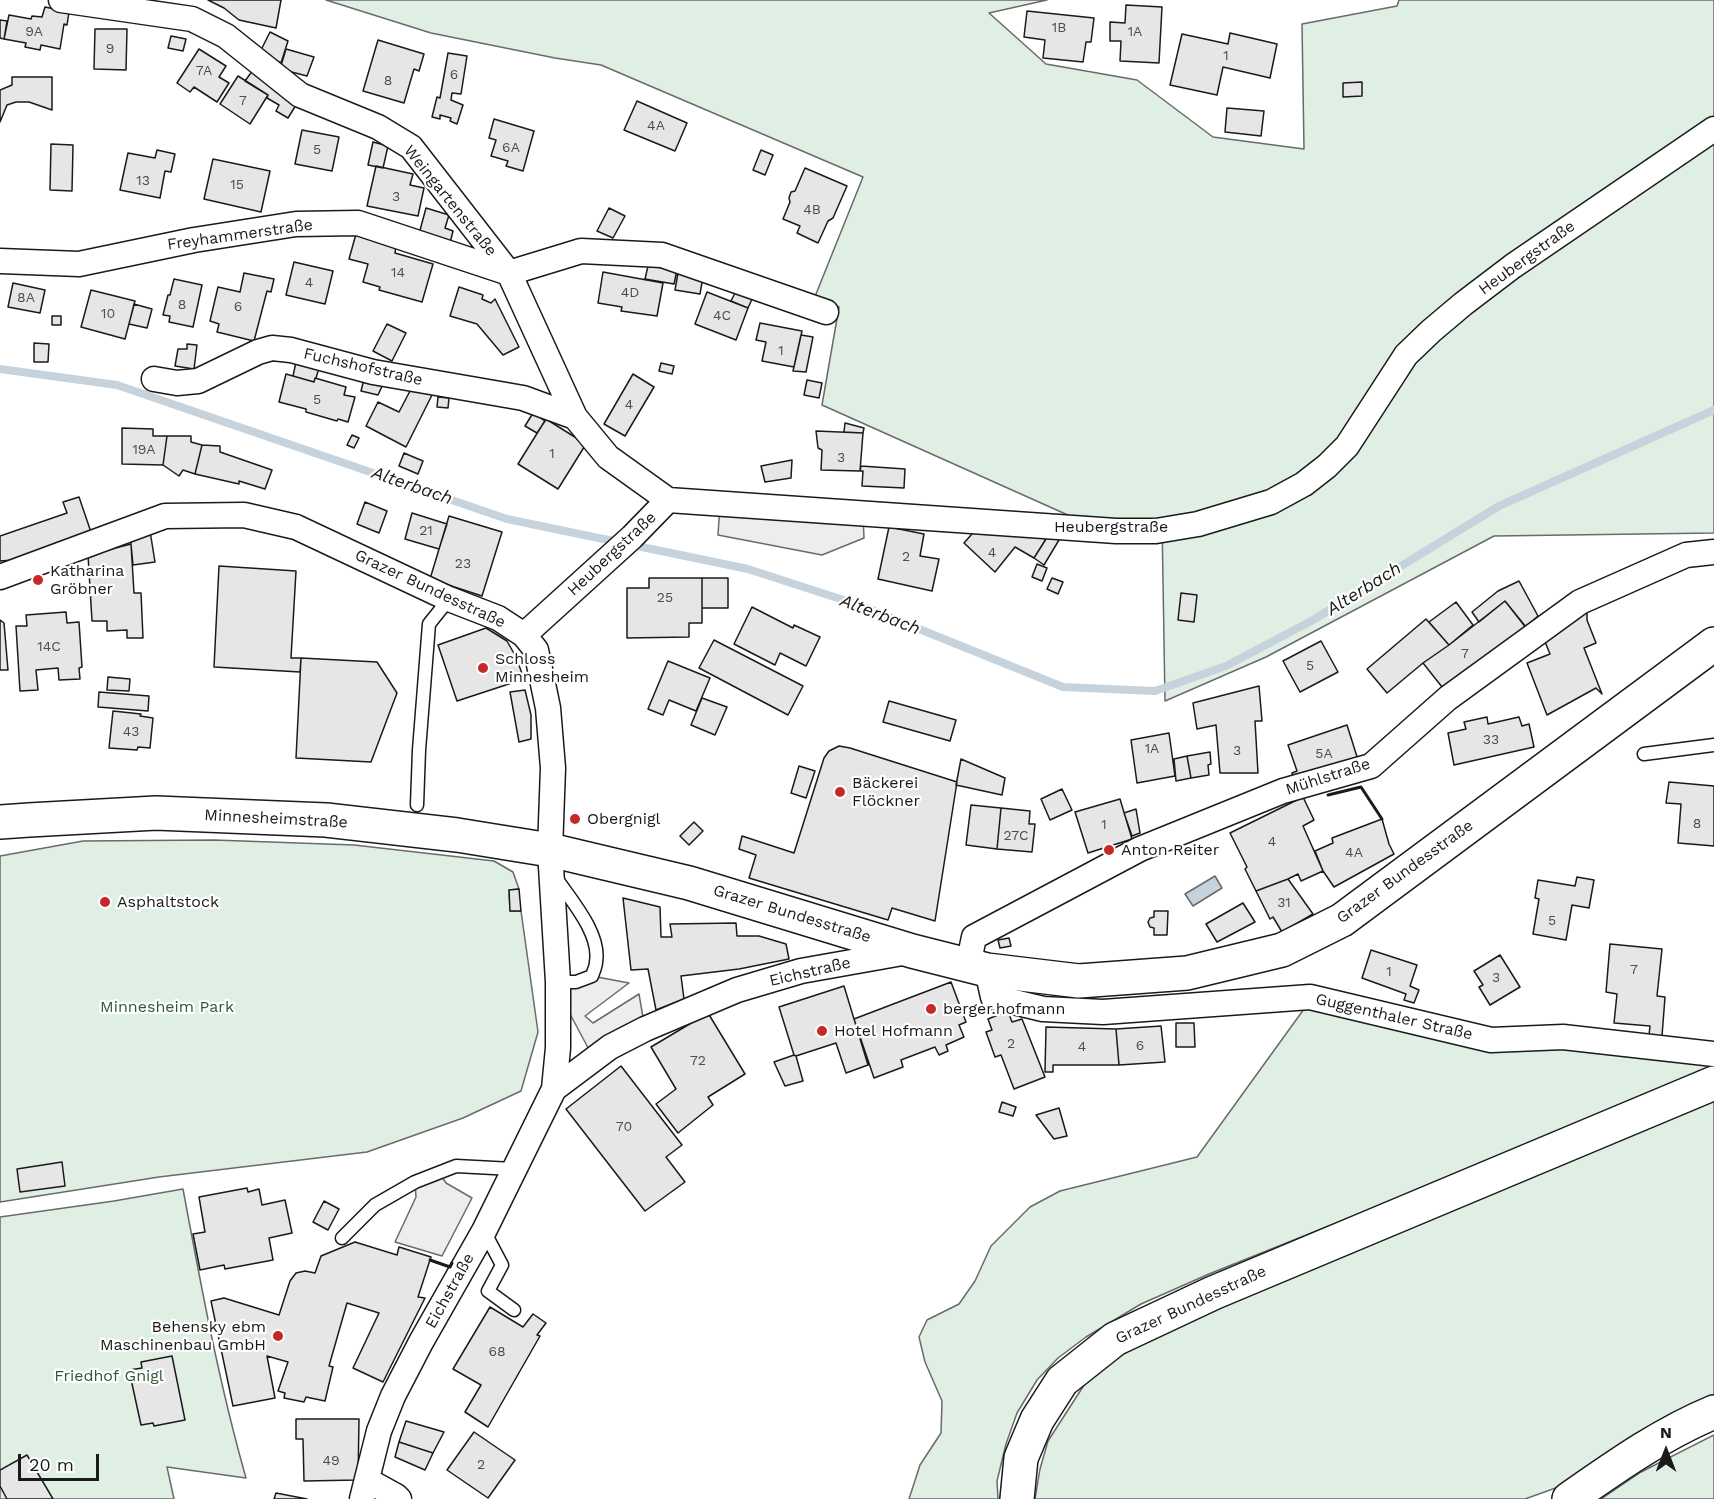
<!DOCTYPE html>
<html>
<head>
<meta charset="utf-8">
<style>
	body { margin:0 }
	#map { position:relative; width:1714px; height:1499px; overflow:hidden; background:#fff; font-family:"Work Sans",sans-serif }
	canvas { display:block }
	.north { position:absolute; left:1636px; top:1421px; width:60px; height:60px; -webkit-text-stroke:4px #fff; paint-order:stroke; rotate:0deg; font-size:16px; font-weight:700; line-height:24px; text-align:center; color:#1a1a1a }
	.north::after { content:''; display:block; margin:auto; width:21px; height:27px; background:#1a1a1a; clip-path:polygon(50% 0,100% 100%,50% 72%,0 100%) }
	.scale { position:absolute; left:18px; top:1454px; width:81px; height:27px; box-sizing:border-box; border:3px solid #1a1a1a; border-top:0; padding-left:8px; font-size:18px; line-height:21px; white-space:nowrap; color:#1a1a1a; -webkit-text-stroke:4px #fff; paint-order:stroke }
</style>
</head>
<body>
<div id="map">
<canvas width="1714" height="1499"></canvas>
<div class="north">N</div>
<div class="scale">20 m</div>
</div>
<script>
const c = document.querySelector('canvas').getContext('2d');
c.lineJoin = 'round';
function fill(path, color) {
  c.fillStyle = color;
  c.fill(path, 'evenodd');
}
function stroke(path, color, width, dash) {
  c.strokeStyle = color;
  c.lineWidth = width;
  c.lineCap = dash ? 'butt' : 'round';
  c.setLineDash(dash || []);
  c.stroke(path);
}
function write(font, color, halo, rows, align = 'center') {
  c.font = font + ' "Work Sans",sans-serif';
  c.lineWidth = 4.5;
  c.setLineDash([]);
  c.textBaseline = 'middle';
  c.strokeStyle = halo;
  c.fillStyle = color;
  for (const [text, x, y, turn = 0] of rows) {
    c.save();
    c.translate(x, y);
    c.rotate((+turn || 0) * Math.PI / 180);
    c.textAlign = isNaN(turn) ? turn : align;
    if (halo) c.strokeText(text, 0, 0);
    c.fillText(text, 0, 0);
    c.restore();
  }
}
const green = new Path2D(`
	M326,0H1047L989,13L1046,64L1137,80L1213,137L1304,149L1302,24L1397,6L1399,0H1714V533L1494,536L1266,657L1165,701L1162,521L1079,520L822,405L839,307L814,299L863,177L601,65L555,58L431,33Z
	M214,840L354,845L494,861L513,872L519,889L509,890L510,911H521L538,1032L521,1091L463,1118L367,1152L159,1177L0,1202V856L83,841Z
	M1304,1009L1714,1066L1516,1151L1209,1274L1141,1304L1086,1337L1058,1358L1037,1380L1017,1413L1006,1444L997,1481L998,1499H909L920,1465L941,1433L942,1401L925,1362L919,1337L927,1320L959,1304L975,1281L991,1246L1030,1207L1060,1191L1197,1157Z
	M1714,1100V1395L1679,1410L1616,1448L1564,1485L1525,1499H1035L1040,1469L1048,1441L1086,1382L1117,1358L1156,1334Z
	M183,1189C201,1286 219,1383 246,1478L167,1467L174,1499H0V1217L114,1201Z
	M1714,1435V1499H1601L1641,1472Z`);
fill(green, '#e0efe3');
stroke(green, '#6a6a6a', 1.5);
const parking = new Path2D(`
	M720,504L863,514L864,538L822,555L718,535Z
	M592,976L629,983L585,1016L593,1023L639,994L645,1029L594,1059L570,1014L558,982Z
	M439,1173L446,1183L472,1198L442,1256L395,1242L416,1197L415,1182Z`);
fill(parking, '#ededed');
stroke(parking, '#6a6a6a', 1.5);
const water = new Path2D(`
	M1215,876L1222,888L1193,906L1185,894Z`);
fill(water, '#c6d2dc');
stroke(water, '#6a6a6a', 1.5);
stroke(new Path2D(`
	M0,369L117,385L507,519L748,569L862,606L1063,687L1155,691L1226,666L1313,620L1499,506L1714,410`), '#c6d2dc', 8);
const building = new Path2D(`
	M208,0H281L276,28L239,20L224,8Z
	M1126,5L1162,7L1159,63L1120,61L1121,41H1110V22L1125,23Z
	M45,7L69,12L67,25L64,24L60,49L41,45L40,50L25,47L26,43L4,39L9,15L31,19L32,16L42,17Z
	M1027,11L1094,18L1091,42H1086L1083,62L1043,58L1045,40L1024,37Z
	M0,20L7,21L4,39L0,38Z
	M95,29H127L126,70L94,69Z
	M270,32L288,41L281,63L260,52Z
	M1230,33L1277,44L1270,78L1223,67L1217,95L1170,85L1182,34L1228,44Z
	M171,36L186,39L183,51L168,48Z
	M378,40L424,54L419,71L414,69L404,103L363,91Z
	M199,49L226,66L219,77L229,83L217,102L194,87L190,92L177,83Z
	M286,49L314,57L307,76L280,69Z
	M448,53L467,56L461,94L452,93L451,100L463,105L457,124L450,121L451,118L440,115V119L432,117L437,97L440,98Z
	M253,70L296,105L288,118L276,111L279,105L267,98L268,95L245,81Z
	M238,76L268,95L250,124L220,104Z
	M12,77H52V110L29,102H16L7,105L0,122V90L12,85Z
	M1362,82V96L1343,97V83Z
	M637,101L687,123L675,151L624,130Z
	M1227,108L1264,111L1261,136L1225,132Z
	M494,119L534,131L523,171L506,166L508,161L491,156L496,140L489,138Z
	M302,130L339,137L332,171L295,164Z
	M373,142L388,146L383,168L368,165Z
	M51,144L73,145L72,191L50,190Z
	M157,150L175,154L171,172L165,171L160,198L120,190L128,153L155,158Z
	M761,150L773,155L765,175L753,170Z
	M213,159L270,171L261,212L204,199Z
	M376,166L413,174L410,185L424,188L418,216L367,206Z
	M805,168L847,186L833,218L828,221L818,243L797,233L800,226L783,219L790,202L789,198L791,192L795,191Z
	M426,208L449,215L445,228L453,231L450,243L419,234Z
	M609,208L625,216L613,238L597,231Z
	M356,234L396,246L395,253L433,264L422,302L379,290L380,287L363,282L368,264L349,259Z
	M294,262L333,271L325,304L286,295Z
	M648,266L677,270L674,284L645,279Z
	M603,272L663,283L657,316L621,311L622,307L598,303Z
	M244,273L274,279L271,292L267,291L254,341L217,332L219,324L210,321L218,287L240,292Z
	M678,273L703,277L700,294L675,290Z
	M174,279L202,285L193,327L169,322L170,316L163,315L168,295H170Z
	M13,283L45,290L40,313L8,307Z
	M459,287L483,295L482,299L491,303L495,299L519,347L503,355L477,324L450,316Z
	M91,290L135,301L125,339L81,327Z
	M736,291L753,297L748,308L731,301Z
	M707,292L748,308L736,340L695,324Z
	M134,304L152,309L147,328L129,324Z
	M52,316H61V325H52Z
	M760,323L802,331L794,367L762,361L766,342L756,340Z
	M387,324L406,333L392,361L373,351Z
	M801,335L813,337L806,372L793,371Z
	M34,343L49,344L48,362H34Z
	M187,344L197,345L194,369L175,366L178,349H187Z
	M296,362L319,368L316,378H315L314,382L293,376Z
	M661,363L674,366L672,374L659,371Z
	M286,374L314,382L315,378L346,387L344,395L355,397L348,422L338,419L337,421L306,412V409L279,402Z
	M633,374L654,387L625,436L604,424Z
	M364,379L383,384L378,395L361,391Z
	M807,380L822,383L819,398L804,395Z
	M410,391L433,393L406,447L366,426L378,402L399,412Z
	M438,397L449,398L448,408L437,407Z
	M533,413L545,421L537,433L525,426Z
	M546,419L586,444L558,489L518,464Z
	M845,423L864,428L863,433L844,432Z
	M122,428L153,429V436H167L163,465L122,464Z
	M816,431L863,433L860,471L821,470L822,450L818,448Z
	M352,435L359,438L354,448L347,445Z
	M167,436H191V442L202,445L195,474L183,470L179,476L163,465Z
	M202,445L220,446V452L272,470L265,489L239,481V484L195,474Z
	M404,453L423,461L418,474L399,466Z
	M792,460L791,478L765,482L761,466Z
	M861,466L905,469L904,488L862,486L863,471H860Z
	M79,497L93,538L27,559L0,561V536L67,513L63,502Z
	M365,502L387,511L379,533L357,524Z
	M412,513L447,524L439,549L405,539Z
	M449,516L502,532L482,596L430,579Z
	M979,526L1008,528L1046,539L1034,558L1015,547L995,572L964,543Z
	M889,527L924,534L920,556L939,559L932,591L878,579Z
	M150,531L155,562L133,565L130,534Z
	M1049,534L1059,540L1044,565L1034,558Z
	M131,544L134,593H141L143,638H127V630L107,631V621H92L88,555Z
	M1037,564L1047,568L1042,581L1032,577Z
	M219,566L296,571L291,658H301L300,672L214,667Z
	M649,578H702V623H689V637L627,638V588H649Z
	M702,578H728V608H702Z
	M1052,578L1063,582L1058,594L1047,589Z
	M1519,581L1538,616L1526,627L1505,601L1479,622L1472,612L1498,591Z
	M1181,593L1197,595L1194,622L1178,620Z
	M1505,601L1527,629L1446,692L1423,663L1449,645Z
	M1456,602L1473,625L1449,645L1429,622Z
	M752,607L793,628L794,625L820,637L806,666L780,653L775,665L734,644Z
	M66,612L67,623L79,622L82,667L79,668L80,679L59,680L58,668L36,670L38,690L20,691L16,626H27L26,615Z
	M1587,612V620L1596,643L1584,648L1602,694L1596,688L1547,715L1527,663L1550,654L1543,637Z
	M1426,619L1449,645L1423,663L1387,693L1367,669Z
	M0,620L4,623L8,670H0Z
	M486,628L507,641L516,657L524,679L457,701L438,645Z
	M714,640L803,686L788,715L699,668Z
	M1321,641L1338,672L1300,692L1283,661Z
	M301,658L377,662L397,693L371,762L296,758Z
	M668,661L710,678L696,711L669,700L663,715L648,709Z
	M108,677L130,679L129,691L107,690Z
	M1259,686L1262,721H1255L1258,773H1220L1216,725L1197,729L1193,703Z
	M525,690L531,715V739L519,742L510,692Z
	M99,692L149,696L148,711L98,707Z
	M702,698L727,707L715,735L691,725Z
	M889,701L956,720L950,741L883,722Z
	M113,711L141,714L140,716L153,718L150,748L138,747L137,750L109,748Z
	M1487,717L1488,724L1519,717L1522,726L1529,724L1534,747L1454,765L1448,733L1466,729L1464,722Z
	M1347,725L1359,763L1295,784L1292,773L1297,771L1288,745Z
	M1169,733L1175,776L1137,783L1131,740Z
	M839,746L850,748L957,782L935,921L892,908L888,920L749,878L756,855L739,849L742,836L794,853L824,758L829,751Z
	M1210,752L1211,764L1208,765L1209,775L1191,778L1187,756Z
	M1187,756L1191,778L1176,781L1174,759Z
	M961,759L1005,778L1002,795L956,785Z
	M799,766L815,771L806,798L791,793Z
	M1669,782L1714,786V846L1678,843L1681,804L1666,803Z
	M1062,789L1072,810L1050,820L1041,799Z
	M1303,797L1314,820L1303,826L1323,871L1301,881L1298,874L1288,879L1256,891L1245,869L1247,867L1230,833Z
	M1120,799L1132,839L1088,853L1075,812Z
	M971,805L1001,808L997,849L966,845Z
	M1001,808L1030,811L1029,824H1035L1032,852L997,849Z
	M1136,809L1140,833L1132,836L1124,813Z
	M1382,819L1389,844L1394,854L1334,887L1323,871L1315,851L1333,843L1332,838Z
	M694,822L703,831L689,845L680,836Z
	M1577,877L1594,880L1589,908L1572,905L1566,940L1533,934L1539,899L1535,898L1538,880L1575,886Z
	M1288,879L1313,914L1282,932L1273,917L1270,919L1256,891Z
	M519,889L521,911H510L509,890Z
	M623,898L660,907L661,937H672L670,924L736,923L737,936H759L786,944L789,959L739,969L681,976L684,999L656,1010L648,969L631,970Z
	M1243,903L1255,922L1217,942L1206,924Z
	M1154,911H1168L1167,935H1154V928L1150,927L1148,922L1150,918L1154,917Z
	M1009,938L1011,946L1000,948L998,940Z
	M1610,944L1662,949L1657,996L1665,997L1662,1036L1649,1035L1650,1026L1614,1023L1617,994L1606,992Z
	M1371,950L1417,965L1410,986L1419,990L1414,1003L1404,1000L1406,994L1362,978Z
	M1500,955L1520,987L1490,1005L1479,987L1483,985L1474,971Z
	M951,982L966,1022L959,1025L964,1037L946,1045L948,1051L939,1055L935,1047L901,1060L903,1067L874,1078L854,1019Z
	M844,986L868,1065L846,1073L836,1043L796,1056L794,1055L779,1007Z
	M1008,1011L1012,1022L1022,1019L1045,1077L1014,1089L1001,1055L995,1057L986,1032L992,1030L988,1019Z
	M708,1013L745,1074L708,1097L713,1105L678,1133L656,1104L676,1089L651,1047Z
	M1176,1023H1194L1195,1047H1176Z
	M1161,1026L1165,1062L1119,1065L1116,1029Z
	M1046,1027L1116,1029L1119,1065H1053V1072H1045Z
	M794,1055L796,1056L803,1081L785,1086L774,1062Z
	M621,1066L682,1145L666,1157L685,1182L645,1211L566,1109Z
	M1002,1102L1016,1107L1013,1116L999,1112Z
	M1059,1108L1067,1136L1054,1139L1036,1115Z
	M62,1162L65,1186L20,1192L17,1169Z
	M247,1188L248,1192L259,1189L262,1205L285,1200L292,1233L269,1238L273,1260L225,1269L224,1265L200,1270L193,1234L205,1232L199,1197Z
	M324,1201L339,1209L328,1230L313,1222Z
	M355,1242L397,1255L399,1247L431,1257L418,1297L425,1298L383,1382L353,1368L379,1313L347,1303L329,1366L333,1367L325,1401L306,1397L304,1402L284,1398L285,1393L278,1391L288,1362L267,1356L275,1398L233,1406L211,1301L224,1298L279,1315L290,1281L296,1273L305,1271L315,1273L321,1256Z
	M490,1307L523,1327L533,1314L546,1323L537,1335L540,1336L488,1427L465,1412L481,1385L453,1369Z
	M172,1356L185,1420L154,1426L153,1423L141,1425L129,1370L142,1368L141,1362Z
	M296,1419H359L358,1480L304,1481L303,1439H296Z
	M406,1421L444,1432L433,1453L399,1442Z
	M474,1432L515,1460L488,1498L447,1470Z
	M399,1442L433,1453L425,1470L395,1457Z
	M27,1455L53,1499H7L0,1486V1470Z
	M276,1493L307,1499H274Z`);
fill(building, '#e6e6e6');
stroke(building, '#1a1a1a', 1.5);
const service = new Path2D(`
	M1644,754L1714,745
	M417,805L419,750L429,624L449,599
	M556,878C571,900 601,934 596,962C596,967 593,972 592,976L576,982H558
	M484,1231L502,1265L488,1291L514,1310
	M342,1238L375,1205L415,1182L456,1166L513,1169`);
const minor = new Path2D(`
	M61,0L192,19L226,36L300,95L378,127L411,147L509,273L575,417L608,457L668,500
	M0,261L79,264L194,240L296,224L358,223L509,273
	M509,273L581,251L662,255L826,312
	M154,379L177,383L198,381L258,352L272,348L291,350L373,372L523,398L575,417
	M0,577L165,516L244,515L296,527L449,599L498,618L524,635L536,650L548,708L553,768L550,850L558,982V1048L554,1089L484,1231L421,1342L393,1396L379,1431L362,1499
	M524,635L632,537L668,500L1116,531H1156L1198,524L1271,502L1304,484L1327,466L1347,446L1406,355L1431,331L1463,304L1513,266L1714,129
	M968,966L974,937L1140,849L1283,791L1371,766L1448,698L1580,602L1686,555L1714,552
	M987,970L993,997L1043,1009L1103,1012L1310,997L1491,1040L1563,1037L1714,1054
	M554,1089L610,1047L645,1029L737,990L801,971L908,952
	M367,1480L396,1496L399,1499`);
const primary = new Path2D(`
	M0,822L29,820L156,813L326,820L457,835L550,850L689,883L912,951L987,970L1079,981L1187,973L1282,950L1342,920L1714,644
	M1017,1499L1021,1458L1037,1420L1062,1381L1115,1339L1213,1293L1714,1083
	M1569,1499C1615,1467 1661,1434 1714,1412`);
stroke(service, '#1a1a1a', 15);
stroke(minor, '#1a1a1a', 27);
stroke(primary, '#1a1a1a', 36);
stroke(service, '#fff', 12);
stroke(minor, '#fff', 24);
stroke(primary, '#fff', 33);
stroke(new Path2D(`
	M1328,795L1361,787L1382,819
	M430,1260L450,1267L452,1263`), '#1a1a1a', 3);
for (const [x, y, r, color] of [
	[38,580,6,"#c62828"],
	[483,668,6,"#c62828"],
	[840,792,6,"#c62828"],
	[575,819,6,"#c62828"],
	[1109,850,6,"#c62828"],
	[105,902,6,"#c62828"],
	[931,1009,6,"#c62828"],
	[822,1031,6,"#c62828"],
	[278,1336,6,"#c62828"]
]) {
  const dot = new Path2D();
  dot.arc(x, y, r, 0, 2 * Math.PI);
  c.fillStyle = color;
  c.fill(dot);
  stroke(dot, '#fff', 2);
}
write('14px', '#4d4d4d', null, [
	["1B",1059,28],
	["9A",34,32],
	["1A",1135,32],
	["9",110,49],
	["1",1226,56],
	["7A",204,71],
	["6",454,75],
	["8",388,81],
	["7",243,101],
	["4A",656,126],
	["6A",511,148],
	["5",317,150],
	["13",143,181],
	["15",237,185],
	["3",396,197],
	["4B",812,210],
	["14",398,273],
	["4",309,283],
	["4D",630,293],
	["8A",26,298],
	["8",182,305],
	["6",238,307],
	["10",108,314],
	["4C",722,316],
	["1",781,351],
	["5",317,400],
	["4",629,405],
	["19A",144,450],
	["1",552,454],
	["3",841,458],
	["21",426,531],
	["4",992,553],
	["2",906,557],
	["23",463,564],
	["25",665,598],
	["14C",49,647],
	["7",1465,654],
	["5",1310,666],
	["43",131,732],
	["33",1491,740],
	["1A",1152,749],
	["3",1237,751],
	["5A",1324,754],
	["8",1697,824],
	["1",1104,825],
	["27C",1016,836],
	["4",1272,842],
	["4A",1354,853],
	["31",1284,903],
	["5",1552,921],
	["7",1634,970],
	["1",1389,972],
	["3",1496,978],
	["2",1011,1044],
	["6",1140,1046],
	["4",1082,1047],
	["72",698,1061],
	["70",624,1127],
	["68",497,1352],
	["49",331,1461],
	["2",481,1465]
]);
write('16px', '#1a1a1a', '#fff', [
	["Weingartenstraße",450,201,51],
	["Freyhammerstraße",240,235,-8],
	["Heubergstraße",1527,258,-36],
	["Fuchshofstraße",363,367,13],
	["Heubergstraße",1111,527],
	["Heubergstraße",612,554,-43],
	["Grazer Bundesstraße",430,589,25],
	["Mühlstraße",1328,777,-18],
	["Minnesheimstraße",276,819,3],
	["Grazer Bundesstraße",1405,872,-36],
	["Grazer Bundesstraße",792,914,17],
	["Eichstraße",810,972,-13],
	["Guggenthaler Straße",1394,1017,13],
	["Eichstraße",450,1291,-61],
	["Grazer Bundesstraße",1191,1305,-25]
]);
write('16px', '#1a1a1a', '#fff', [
	["Katharina",50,571],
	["Gröbner",50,589],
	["Schloss",495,659],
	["Minnesheim",495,677],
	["Bäckerei",852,783],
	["Flöckner",852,801],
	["Obergnigl",587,819],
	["Anton Reiter",1121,850],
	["Asphaltstock",117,902],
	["berger.hofmann",943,1009],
	["Hotel Hofmann",834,1031],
	["Behensky ebm",266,1327,"right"],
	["Maschinenbau GmbH",266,1345,"right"]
], 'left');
write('16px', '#2b5a34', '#fff', [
	["Minnesheim Park",167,1007],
	["Friedhof Gnigl",109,1376]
]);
write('italic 18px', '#1a1a1a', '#fff', [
	["Alterbach",412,486,19],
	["Alterbach",1364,589,-32],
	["Alterbach",880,615,21]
]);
</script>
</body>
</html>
